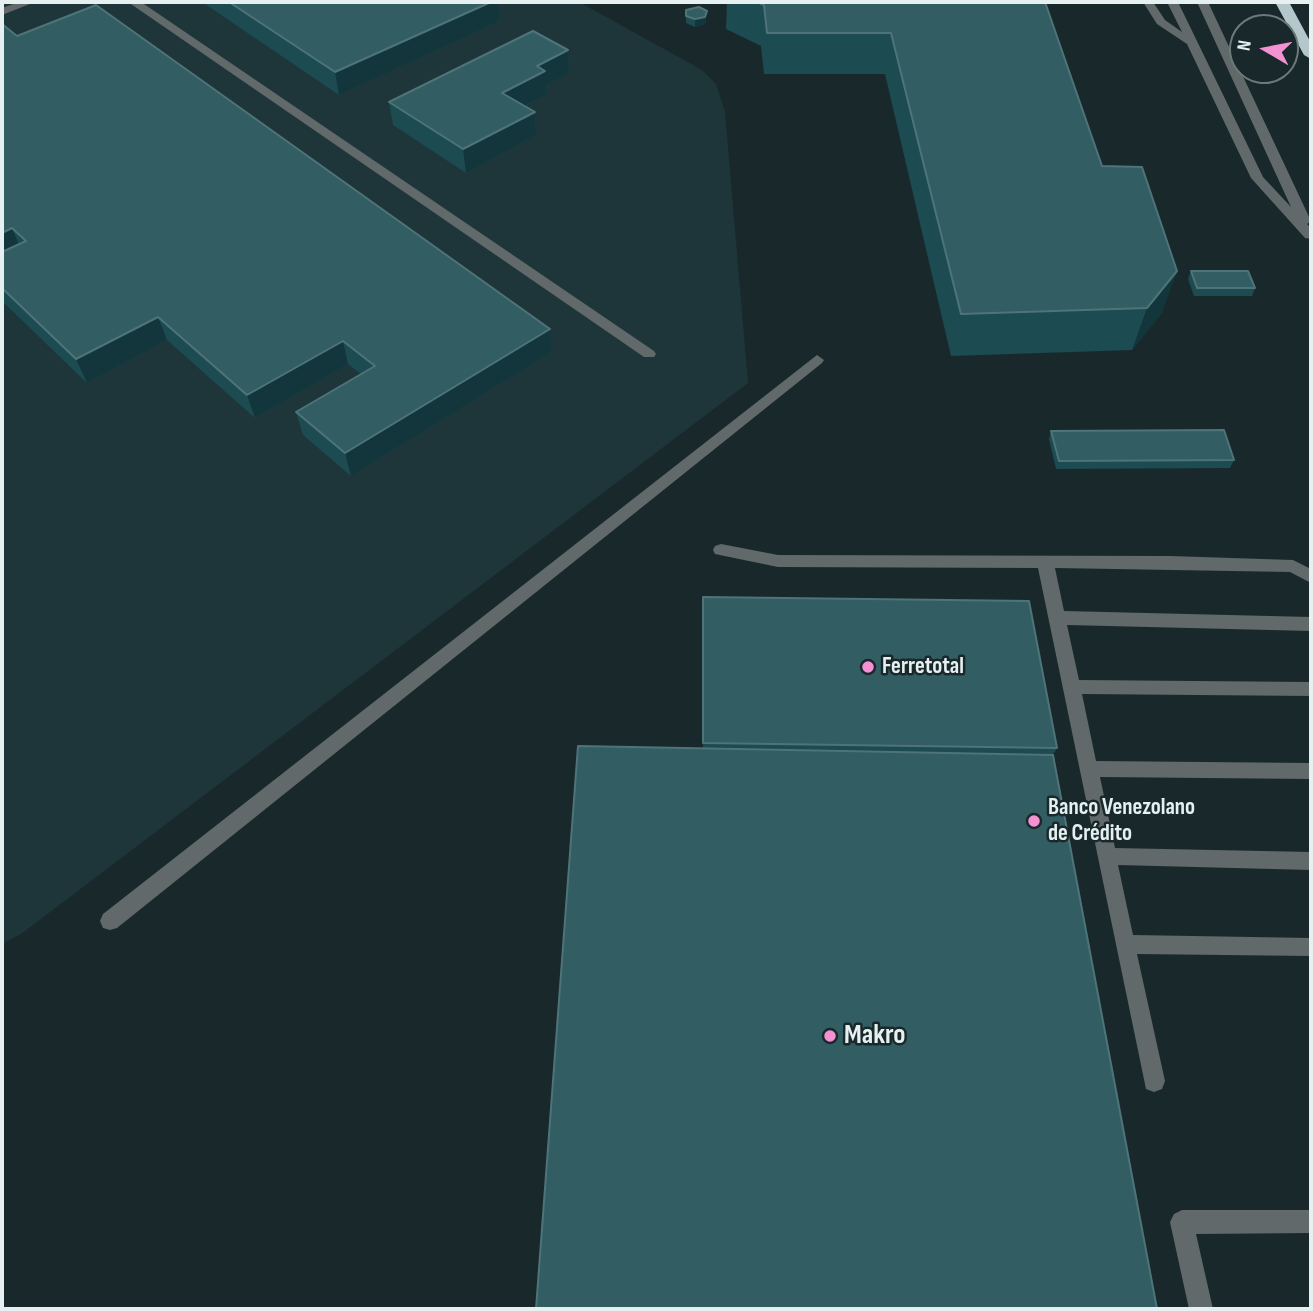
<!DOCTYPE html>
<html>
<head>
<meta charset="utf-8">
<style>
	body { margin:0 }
	#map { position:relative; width:1313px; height:1311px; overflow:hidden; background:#19292b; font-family:"Sofia Sans Condensed",sans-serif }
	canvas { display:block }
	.frame { position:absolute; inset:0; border:4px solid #e6f0f1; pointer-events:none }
	.north { position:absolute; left:1229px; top:14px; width:70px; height:70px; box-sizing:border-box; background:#19292b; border:2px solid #6b797a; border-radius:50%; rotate:280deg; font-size:19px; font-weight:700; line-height:28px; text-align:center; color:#e6f0f1 }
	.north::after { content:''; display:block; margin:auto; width:24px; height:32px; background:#f491d3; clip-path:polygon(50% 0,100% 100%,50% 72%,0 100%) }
</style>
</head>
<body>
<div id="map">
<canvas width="1313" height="1311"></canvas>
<div class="frame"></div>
<div class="north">N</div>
</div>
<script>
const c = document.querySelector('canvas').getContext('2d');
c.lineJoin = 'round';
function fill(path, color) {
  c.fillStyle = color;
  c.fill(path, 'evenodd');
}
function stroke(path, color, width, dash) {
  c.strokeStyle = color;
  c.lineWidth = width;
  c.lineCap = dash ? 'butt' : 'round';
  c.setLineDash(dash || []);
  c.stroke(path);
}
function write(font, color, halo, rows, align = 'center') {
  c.font = font + ' "Sofia Sans Condensed",sans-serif';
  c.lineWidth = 5;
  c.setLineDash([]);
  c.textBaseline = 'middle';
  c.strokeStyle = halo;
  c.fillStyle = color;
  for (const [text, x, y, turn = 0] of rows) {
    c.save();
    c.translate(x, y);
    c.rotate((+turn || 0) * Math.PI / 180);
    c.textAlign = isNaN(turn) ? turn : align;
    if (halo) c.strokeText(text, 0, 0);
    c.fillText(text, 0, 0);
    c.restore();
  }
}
fill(new Path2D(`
	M2,2H579L702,70L716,84L725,112L748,383L21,934L2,944Z`), '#1e363a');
fill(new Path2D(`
	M19,2H35L2,15V8Z
	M128,2H141L654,351L656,354L654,357H644Z
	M1143,2H1153L1165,20L1182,32L1167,2H1178L1263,177L1291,207L1197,2H1208L1311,221L1307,224L1311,228V239L1305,238L1251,178L1187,44L1157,24Z
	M817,355L824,360L822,363L117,928L110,930L103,928L100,921L103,914Z
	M721,544L778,555L1170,556L1293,560L1311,569V583L1290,572L1055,568L1064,611L1311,617V631L1067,625L1079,680L1311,682V696L1082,694L1096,761L1311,763V779L1100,777L1115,848L1311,852V870L1118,865L1133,935L1311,938V956L1137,954L1165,1081L1162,1089L1154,1092L1146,1089L1038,568L778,567L715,554L713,550L715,546Z
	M1182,1210H1311V1233L1196,1234L1213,1309H1189L1170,1222L1174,1214Z`), '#61696a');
fill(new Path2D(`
	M1275,2H1289L1311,43V59L1304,55Z`), '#b4c7ca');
fill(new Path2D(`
	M202,2H516L498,3L500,21L339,95Z
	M727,2H1045L1102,166L1177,271L1161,314L1132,350L951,356L885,74H764L761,46L726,29Z
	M686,10L707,11L705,24L695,27L686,23Z
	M2,24L17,36L550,329L552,352L351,476L303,435L296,412L361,374L348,364L255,418L167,340L87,383L2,301Z
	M568,50L569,73L546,85L547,94L525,106L535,112L536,135L466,173L393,125L389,102Z
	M1191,271L1255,288L1252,296H1194L1188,279Z
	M1051,431L1234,460L1230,468L1056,469L1049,439Z
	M703,597L1057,748L1053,755L703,748Z`), '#1c4b51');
fill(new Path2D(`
	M491,2H498L500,21L339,95L335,72Z
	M707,11L705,24L695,27V19Z
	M568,50L569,73L546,85L547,94L505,116L502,93L537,66Z
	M535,112L536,135L466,173L463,149Z
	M12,228L22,252L2,261V233Z
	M1177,271L1161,314L1132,350L1147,308Z
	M158,317L167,340L87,383L76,359Z
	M550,329L552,352L351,476L345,453Z
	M343,341L348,364L255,418L247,395Z`), '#12363b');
const building = new Path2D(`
	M229,2H491L335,72Z
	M757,2H1045L1102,166L1142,167L1177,271L1147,308L961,314L891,33H767L764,5Z
	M96,5L550,329L345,453L296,412L375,366L343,341L247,395L158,317L76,359L2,288V252L26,241L12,228L2,233V24L17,36Z
	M699,7L707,11L705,17L695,19L686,16V10Z
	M533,31L568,50L537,66L545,71L502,93L535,112L463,149L389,102Z
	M1191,271H1248L1255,288H1197Z
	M1224,430L1234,460L1059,461L1051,431Z
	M703,597L1029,601L1057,748L703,743Z
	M578,746L1053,755L1157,1309H536Z`);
fill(building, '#325d62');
stroke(building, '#4e7479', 2);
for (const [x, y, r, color] of [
	[868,667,7,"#f491d3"],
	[1034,821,7,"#f491d3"],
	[830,1036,7,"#f491d3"]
]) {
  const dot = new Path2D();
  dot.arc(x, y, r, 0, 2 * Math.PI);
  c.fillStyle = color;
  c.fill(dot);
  stroke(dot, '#19292b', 2.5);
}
write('bold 23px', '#e6f0f1', '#19292b', [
	["Ferretotal",882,667],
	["Banco Venezolano",1048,808],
	["de Crédito",1048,834]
], 'left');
write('bold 28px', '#e6f0f1', '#19292b', [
	["Makro",844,1036]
], 'left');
</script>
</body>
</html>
